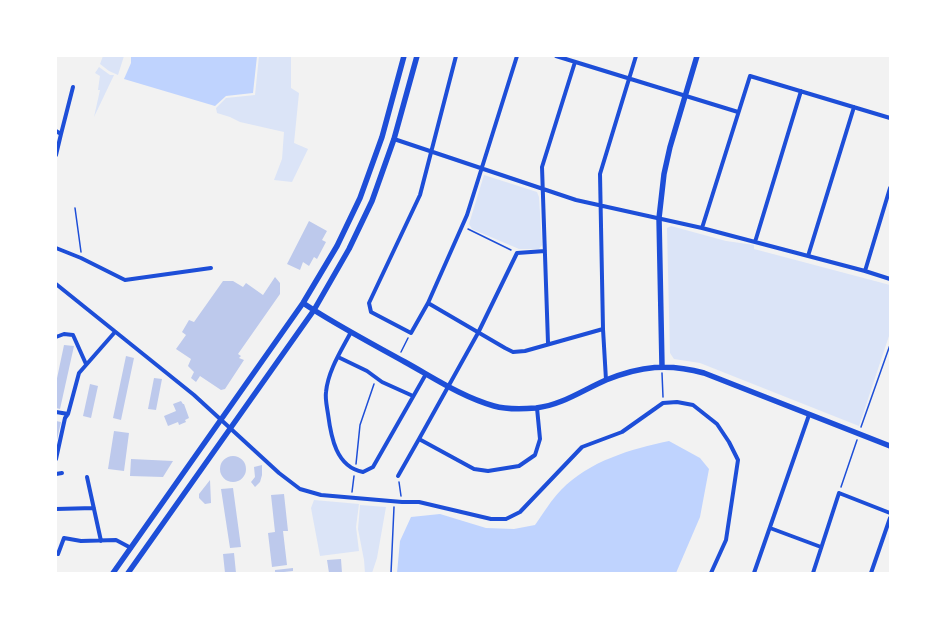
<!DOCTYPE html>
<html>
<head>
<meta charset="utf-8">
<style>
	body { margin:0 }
	#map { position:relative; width:946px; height:629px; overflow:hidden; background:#f2f2f2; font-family:Montserrat,sans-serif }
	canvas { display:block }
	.frame { position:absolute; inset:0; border:57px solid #fff; pointer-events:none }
</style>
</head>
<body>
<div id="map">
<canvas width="946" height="629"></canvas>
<div class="frame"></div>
</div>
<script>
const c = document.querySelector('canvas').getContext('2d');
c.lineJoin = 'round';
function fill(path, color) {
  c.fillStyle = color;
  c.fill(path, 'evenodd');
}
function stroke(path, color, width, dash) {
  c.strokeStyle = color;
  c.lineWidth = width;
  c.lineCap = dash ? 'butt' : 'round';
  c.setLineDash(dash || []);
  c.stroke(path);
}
fill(new Path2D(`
	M103,56H124L118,75L109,71L100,64Z
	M259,56H291V88L299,93L294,143L308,149L292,182L274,180L282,159L284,132L240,122L230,117L217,113L216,108L226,98L255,95Z
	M99,67L110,75H114L94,117L100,90H98L100,76L95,73Z
	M484,175L537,192L539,197L542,245L539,249H519L472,229L469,224Z
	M671,226L726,241L754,245V249L890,285V333L859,426L700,363L674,359L670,353L667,230V228Z
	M314,500L359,504L356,527L359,551L320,556L311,508Z
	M360,505L386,507L377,558L372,573H365L364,560L358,529Z`), '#dbe4f7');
fill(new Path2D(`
	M131,56H257L253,93L226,96L215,106L124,79L131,63Z
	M669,441L700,458L709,469L700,517L676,573H397L400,541L411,517L440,514L486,528L514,529L535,525C543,514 551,500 561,490C589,461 631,449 669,441Z`), '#bfd3fe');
fill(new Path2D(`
	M309,221L327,231L322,240L326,242L317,259L314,257L309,266L303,262L300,270L287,264Z
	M275,277L280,283V294L238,354L241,356L239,358L244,360L225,389L221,390L200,376L196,382L191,378L194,372L188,366L191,359L176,349L186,335L182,332L189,320L194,322L223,281H233L243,287L246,283L263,295Z
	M64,345L74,346L60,409L56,408V383Z
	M126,356L134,358L121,420L113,418Z
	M154,378L162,379L156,410L148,409Z
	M90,384L98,386L91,418L83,416Z
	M181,401L183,404H184L189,418L185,420L186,422L179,425L178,422L168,426L164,416L176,411L173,404Z
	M56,421L61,422L57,440H56Z
	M114,431L129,433L124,471L108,469Z
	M220 469a13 13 0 1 1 26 0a13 13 0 1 1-26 0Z
	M131,459L173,461L163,477L130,476Z
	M262,465V475L260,482L255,487L251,482L255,477L254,467Z
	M210,480L211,503L205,504L199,498V494Z
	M233,488L241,547L230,548L221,489Z
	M284,494L288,531H283L287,565L272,567L268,533L275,532L271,495Z
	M234,553L236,573H225L223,554Z
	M341,559L342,573H329L327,560Z
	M293,568V571L275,573V570Z`), '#bdc9ec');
stroke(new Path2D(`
	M75,208L81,252
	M468,229L511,250
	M401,352L408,338
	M662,373L663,397
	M861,427L890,345
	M356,464L360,425L374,384
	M399,482L401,496
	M841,487L857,440
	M352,492L354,476
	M391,573L394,507`), '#1d4ed8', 1.5);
stroke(new Path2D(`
	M517,56L467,215L428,303L505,348L513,352L525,351L603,329
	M556,56L738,112
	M56,131L61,134L56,155
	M61,134L73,87
	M394,139L576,200L702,228L865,271L890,279
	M702,228L750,76L890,118
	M755,242L801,91
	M56,248L81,258L125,280L211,268
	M808,256L854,107
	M865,271L890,188
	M56,284L194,395L279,473L300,489L321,495L402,502H419L491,519H506L520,512L582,447L622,432L663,403L677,402L693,405L717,424L729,442L738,460L726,540L711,573
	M428,303L411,333L371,312L369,303L420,195L456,56
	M351,332C341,351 328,371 326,392C325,399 327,407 328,414C331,437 336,467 363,472L373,467L426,374
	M56,337L64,334L73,335L86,364
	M548,343L542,167L575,62
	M338,357L367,371L382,382L413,396
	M606,380L603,329L600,174L636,56
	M537,408L540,439L535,455L519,466L488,471L474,469L419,439L478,333L517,253L545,251
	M56,412L68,414L79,373L115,332
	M56,459L65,418L68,414
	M56,474L62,473
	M398,476L419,439
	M87,477L101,541
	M56,509L94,508
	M770,528L821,547
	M56,553L58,554L64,538L81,541L116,540L131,548
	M754,573L809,415
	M813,573L839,493L890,513
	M871,573L890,518`), '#1d4ed8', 4);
stroke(new Path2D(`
	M303,303C336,325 371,343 405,362C434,378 462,397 494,406C508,410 523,409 536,408C562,405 583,390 606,380C641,366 668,363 704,373L890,446
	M662,366L659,218L664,174L670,147L697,56
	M113,573L303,303L337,246L360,198L382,137L404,56
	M128,573L314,310L349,249L372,201L394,139L417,56`), '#1d4ed8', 5.5);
</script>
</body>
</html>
